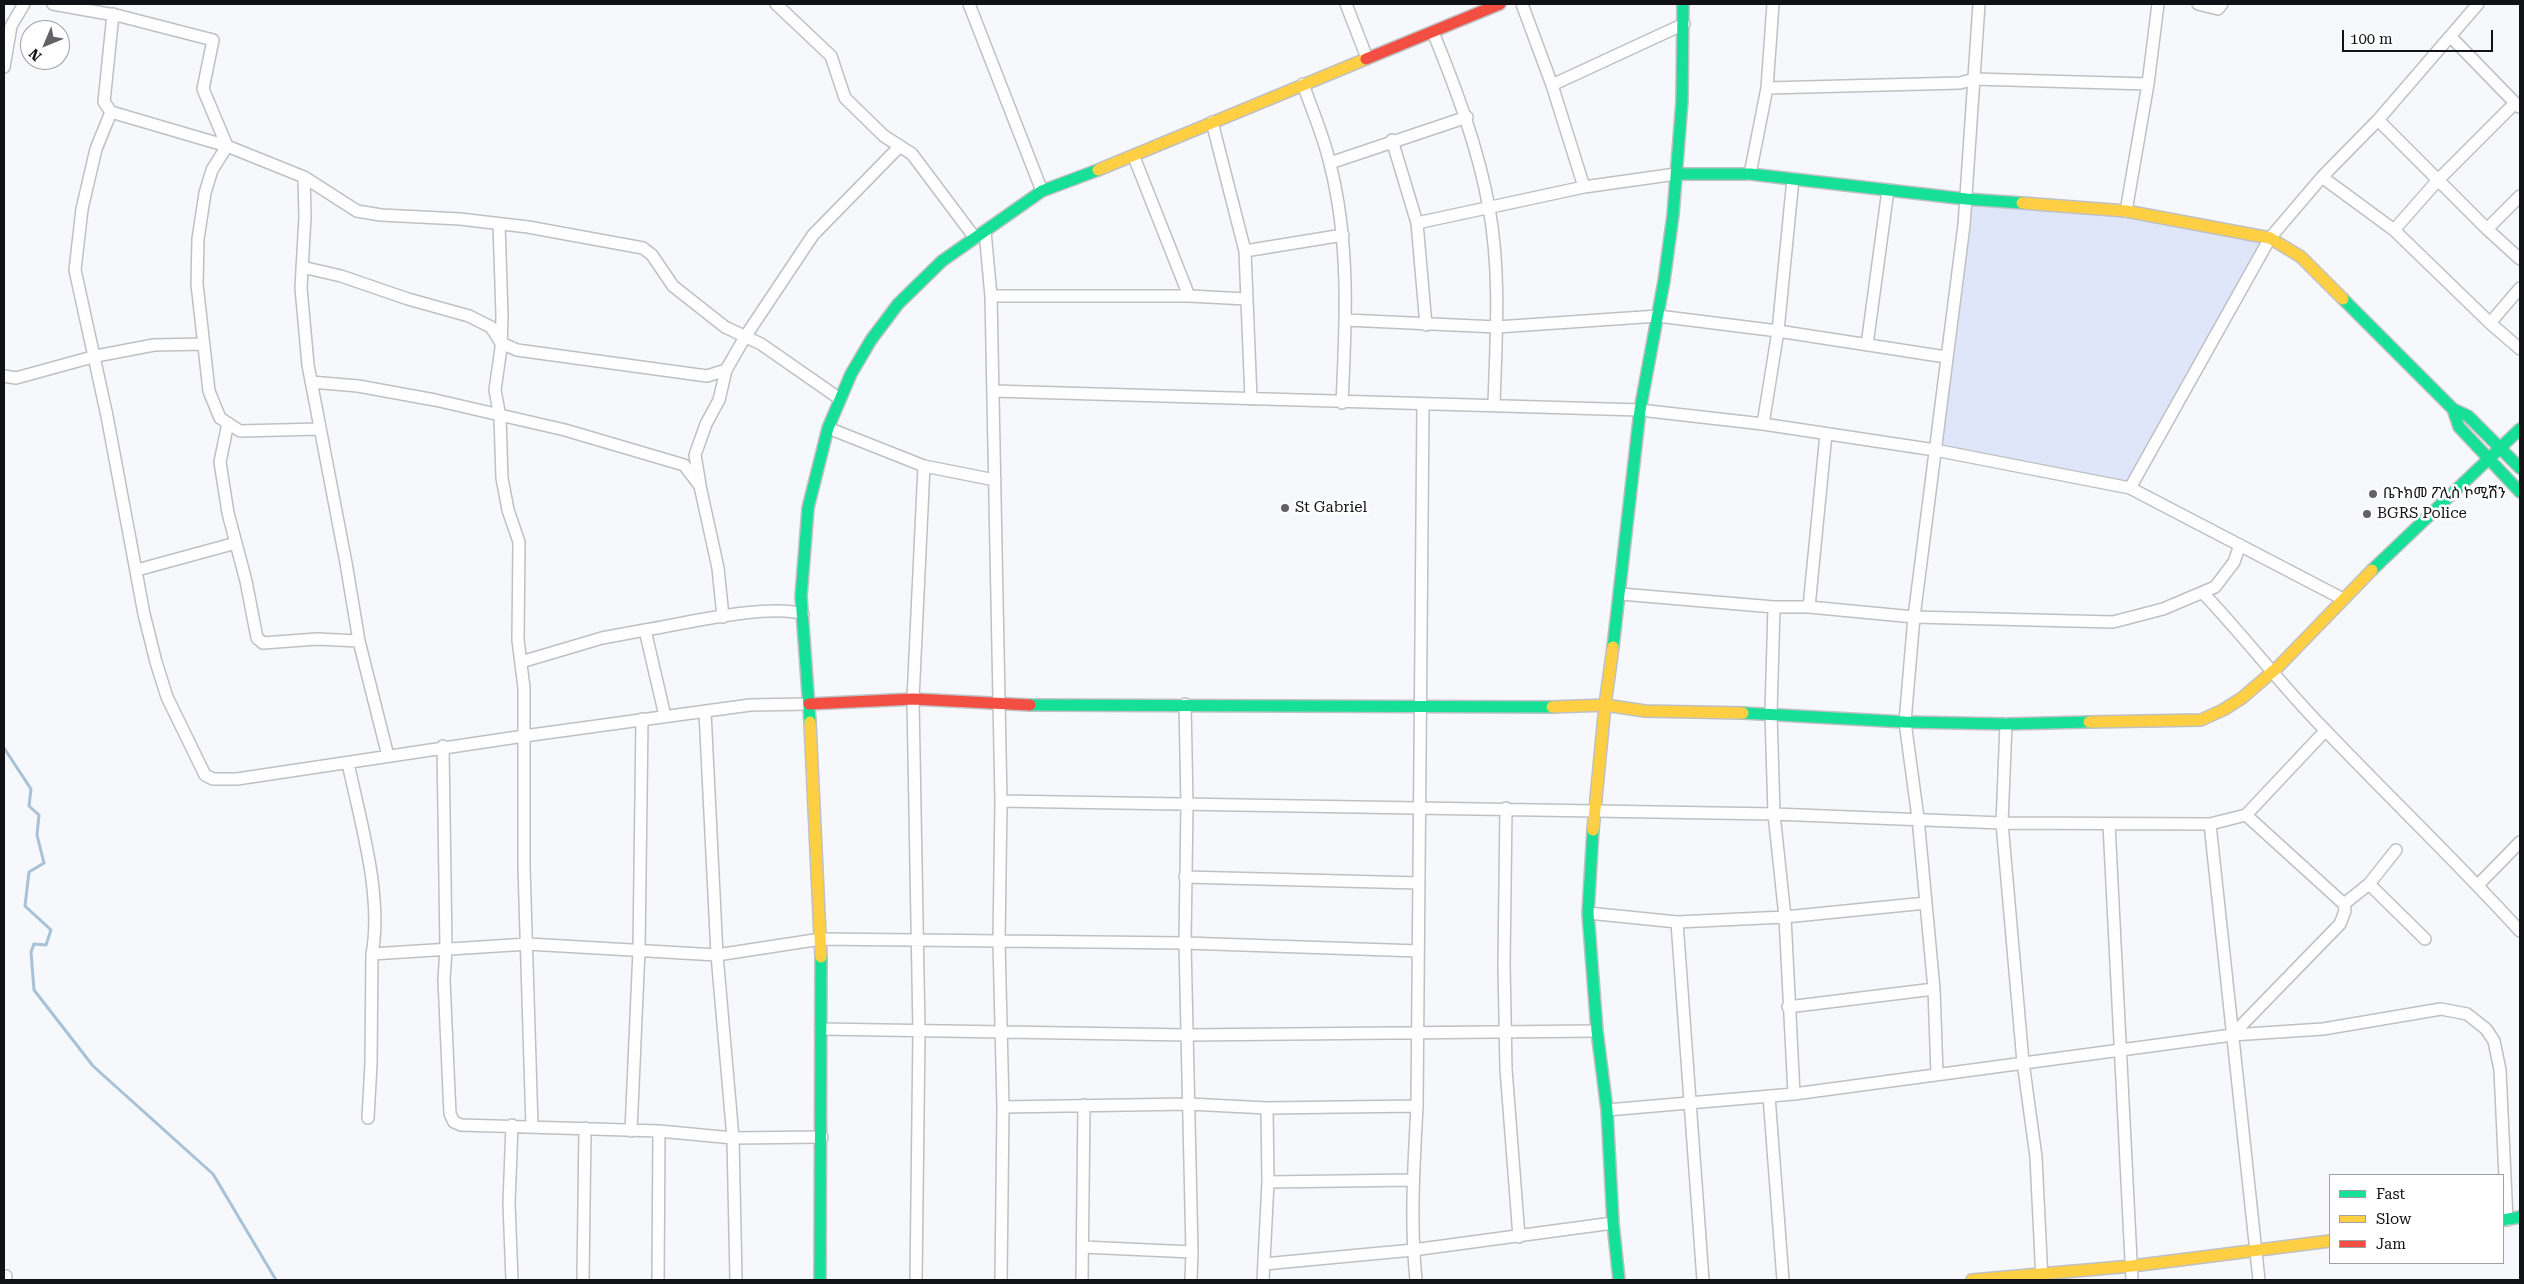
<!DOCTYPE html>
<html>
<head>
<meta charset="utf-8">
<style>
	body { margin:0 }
	#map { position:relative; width:2524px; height:1284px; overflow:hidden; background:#f7f8fc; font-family:"Roboto Serif",serif }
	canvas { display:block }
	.frame { position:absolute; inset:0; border:5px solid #111216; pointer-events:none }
	.legend { position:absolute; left:2329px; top:1174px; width:175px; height:90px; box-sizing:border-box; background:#fff; border:1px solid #a0a0a2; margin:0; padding:6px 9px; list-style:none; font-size:15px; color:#111216 }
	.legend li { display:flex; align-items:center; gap:10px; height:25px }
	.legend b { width:25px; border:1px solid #a0a0a2 }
	.north { position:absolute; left:20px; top:20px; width:50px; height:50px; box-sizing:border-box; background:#fff; border:1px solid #a0a0a2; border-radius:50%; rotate:225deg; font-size:14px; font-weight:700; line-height:20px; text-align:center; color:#111216 }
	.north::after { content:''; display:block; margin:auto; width:18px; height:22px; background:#626266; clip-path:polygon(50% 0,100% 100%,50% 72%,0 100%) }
	.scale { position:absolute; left:2342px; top:30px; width:151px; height:22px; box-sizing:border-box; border:2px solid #111216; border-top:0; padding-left:6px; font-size:15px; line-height:18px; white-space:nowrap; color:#111216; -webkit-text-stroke:4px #fff; paint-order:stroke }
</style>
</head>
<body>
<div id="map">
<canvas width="2524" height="1284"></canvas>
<div class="frame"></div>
<ul class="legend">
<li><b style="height:6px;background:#16e098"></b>Fast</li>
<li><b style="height:6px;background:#ffcf43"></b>Slow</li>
<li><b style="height:6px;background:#f24e42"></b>Jam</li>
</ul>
<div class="north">N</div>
<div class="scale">100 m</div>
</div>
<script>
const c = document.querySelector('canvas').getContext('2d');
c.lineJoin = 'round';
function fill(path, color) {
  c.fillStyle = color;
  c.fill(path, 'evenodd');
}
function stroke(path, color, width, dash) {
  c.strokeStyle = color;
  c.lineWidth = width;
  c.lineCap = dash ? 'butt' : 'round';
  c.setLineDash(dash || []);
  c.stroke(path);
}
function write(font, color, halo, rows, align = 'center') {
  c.font = font + ' "Roboto Serif","Noto Sans Ethiopic",serif';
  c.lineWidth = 5;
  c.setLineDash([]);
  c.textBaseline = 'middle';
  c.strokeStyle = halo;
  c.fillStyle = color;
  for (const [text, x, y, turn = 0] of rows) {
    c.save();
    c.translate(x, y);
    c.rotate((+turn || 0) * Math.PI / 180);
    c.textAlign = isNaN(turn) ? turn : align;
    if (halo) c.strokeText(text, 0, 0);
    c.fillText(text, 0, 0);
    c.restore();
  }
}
fill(new Path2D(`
	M1964,197L2132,211L2269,241L2131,486L1935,448Z`), '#dfe6fa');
stroke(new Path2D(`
	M4,748L31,789L29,806L39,815L37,835L44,863L29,872L25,906L51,930L46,945L34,944L31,952L34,990L93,1066L213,1174L276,1280`), '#a7c1d7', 3);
const street = new Path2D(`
	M53,4L120,16L213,40L203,89L227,146
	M776,4L831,56L845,98L884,136L912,154L975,238
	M969,4L1042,191
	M1346,4L1367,58
	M1522,4L1552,85L1584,187
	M2198,4L2218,9L2222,4
	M113,14L104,102L111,112L227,146L304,177L357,211L381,215L460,219L528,227L643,248L652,255L673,286L725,327L761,344L840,399
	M1433,32C1456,89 1478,147 1489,208C1501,273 1496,340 1494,405
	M2451,37L2519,107
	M4,67L11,26L24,4
	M1303,84C1312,110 1324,137 1330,164C1350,242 1346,323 1342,403
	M1552,85L1684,24
	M1767,88L1960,83L1974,79L2148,84
	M111,112L96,149L82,209L75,270L107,416L144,614L156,662L167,697L205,775L213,779H237L524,736V867L532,1127
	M2378,120L2487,229L2520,259
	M1212,122L1245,251L1251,399
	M1392,140L1417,223L1426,325
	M227,146L212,170L205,193L198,239L197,284L209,391L220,418L240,431L319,429
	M1134,157L1189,296
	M1330,163L1467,117
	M1750,174L1767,88L1773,4
	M304,177L305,217L301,288L308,365L346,563L359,641L388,756
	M2322,177L2394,230L2490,323L2520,349
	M2126,211L2148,84L2158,4
	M1417,223L1584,187L1676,174
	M499,224L502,315L501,348L495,390L500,417L502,478L508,510L519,542L518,640L524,688V736L750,705L809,704
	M2487,229L2520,196
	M2394,230L2438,180L2515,103
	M985,231L991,296L1001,801L999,942L1003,1107L1001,1280
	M1245,251L1343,235
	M302,267L341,276L408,299L469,316L491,327L501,343L517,350L707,376L726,370
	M991,296H1189L1247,299
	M1346,320L1497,327L1658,316L1778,331L1946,357
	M2490,323L2520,288
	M1867,345L1888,190
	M4,376L16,378L96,356L154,345L204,344
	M311,382L358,386L435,400L565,430L684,465L700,486L718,568L723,617
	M993,391L1640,410L1763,424L1935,450L2130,488L2343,599
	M228,423L220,462L228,513L246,581L257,638L263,643L317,639L359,641
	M1763,424L1778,331L1793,179
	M828,428L924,466L995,480
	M700,485L695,455L706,424L719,400L726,370L745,337L813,235L900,146
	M2130,488L2270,238L2322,177L2378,120L2478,4
	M137,570L236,543
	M2203,593C2246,638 2283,688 2327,732C2391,799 2458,863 2520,931
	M1621,594L1774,607H1809L1914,617L2113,622L2163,609L2215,587L2234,562L2240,545
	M1774,607L1771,713L1774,814L1785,917L1794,1094
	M1809,607L1826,434
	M521,662L602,638L645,630
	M1185,704L1187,805L1185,943L1192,1252L1191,1280
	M705,712L717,955L733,1138L736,1280
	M665,716L645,630C683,624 768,603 803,614
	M2006,724L2002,823L2023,1062L2036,1157L2042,1280
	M443,746L446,948L444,980L450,1114L454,1122L461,1125L659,1131L733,1138L822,1137
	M348,763C360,820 383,896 372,954L528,944L717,955L821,939L1185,943L1418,951
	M1001,801L1774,814L2002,823L2210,824L2246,815L2325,731
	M1506,808L1504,964L1506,1069L1519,1237
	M2109,824L2132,1280
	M2210,824L2259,1280
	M1185,877L1419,883
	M2369,884L2425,939
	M2478,885L2520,842
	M2344,904L2369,884L2396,850
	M1588,913L1677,922L1785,917L1926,903
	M1677,922L1703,1280
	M1788,1007L1934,989
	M821,1029L1188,1035L1597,1031
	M2232,1035L2340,924L2345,911L2344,904L2246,815
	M1937,1074L1934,989L1918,818L1905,722L1914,617L1964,225L1979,4
	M1769,1096L1783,1280
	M1003,1107L1189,1104L1267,1108L1417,1106
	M1607,1110L1794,1094L2232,1035L2323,1029L2441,1009L2467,1014L2486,1029L2494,1041L2500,1070L2507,1220
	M368,1118L371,1063L372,954
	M512,1125L509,1203L512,1280
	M631,1131L639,950L642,719
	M1268,1182L1413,1180
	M1083,1247L1192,1252
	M1264,1264L1413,1250L1613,1223
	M4,1280L6,1276
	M583,1280L585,1128
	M658,1280L659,1131
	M916,1280L919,1032L913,699L924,466
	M1082,1280L1084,1105
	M1263,1280L1268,1182L1267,1108
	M1416,1280C1410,1222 1414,1164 1417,1106L1423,404`);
const fast = new Path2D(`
	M1676,174H1750L1966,199L2022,203
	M2343,299L2453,409L2468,416L2520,468
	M2453,409L2459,427L2520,492
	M2372,570L2520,429
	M1613,647L1640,410L1664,281L1673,215L1682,101L1683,4
	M1030,705L1552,707
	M1743,713L1905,722L2006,724L2089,722
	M810,722L801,597L808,508L828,428L851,374L871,340L898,304L942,261L1042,191L1098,170
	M1593,830L1588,913L1597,1031L1607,1110L1613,1223L1619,1280
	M2503,1220L2520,1217
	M820,1280L821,957`);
const slow = new Path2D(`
	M1098,170L1366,59
	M2022,203L2126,211L2270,238L2301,257L2343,299
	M1552,707L1605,705L1645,711L1743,713
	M810,722L821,957
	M2089,722L2201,720L2223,710L2242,698L2278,667L2372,570
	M1593,830L1605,705L1613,647
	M1972,1280L2132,1266L2330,1241`);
const jam = new Path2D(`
	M1366,59L1500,4
	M809,704L913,699L1030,705`);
stroke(street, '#bfc0c4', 14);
stroke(fast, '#bfc0c4', 14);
stroke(slow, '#bfc0c4', 14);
stroke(jam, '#bfc0c4', 14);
stroke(street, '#fefeff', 11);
stroke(fast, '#16e098', 11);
stroke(slow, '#ffcf43', 11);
stroke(jam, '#f24e42', 11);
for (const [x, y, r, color] of [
	[2373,494,5,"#626266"],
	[1285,508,5,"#626266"],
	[2367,514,5,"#626266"]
]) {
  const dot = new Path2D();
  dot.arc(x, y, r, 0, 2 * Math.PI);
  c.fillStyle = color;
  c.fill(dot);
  stroke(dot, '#fff', 2);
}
write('15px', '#111216', '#fff', [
	["ቤጉክመ ፖሊስ ኮሚሽን",2383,494],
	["St Gabriel",1295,508],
	["BGRS Police",2377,514]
], 'left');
</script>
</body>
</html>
